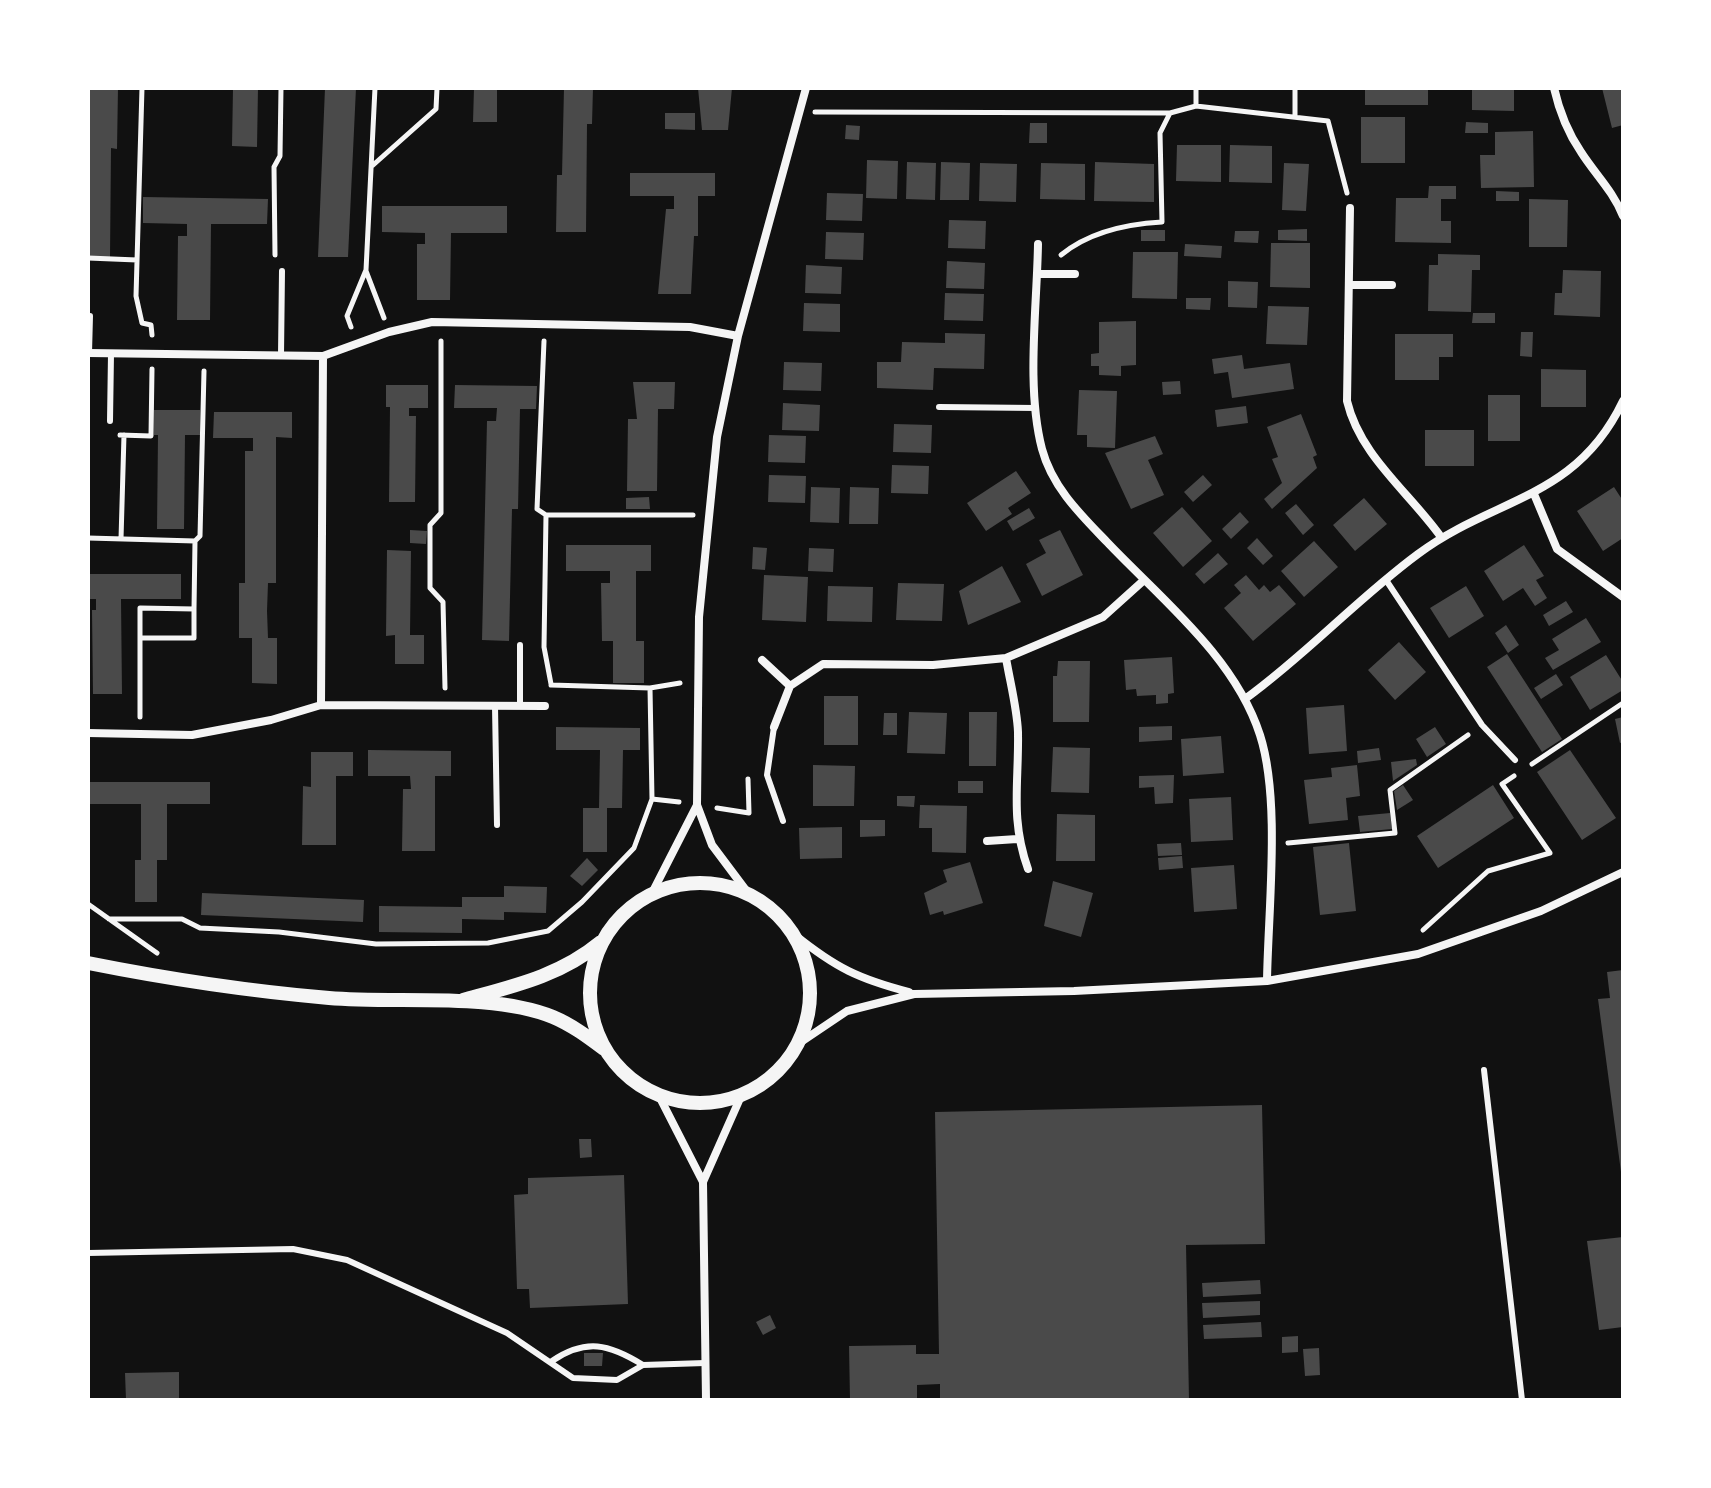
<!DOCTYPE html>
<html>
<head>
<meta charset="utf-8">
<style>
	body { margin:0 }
	#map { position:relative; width:1711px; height:1488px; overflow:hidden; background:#111; font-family:Roboto,sans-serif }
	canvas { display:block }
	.frame { position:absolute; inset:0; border:90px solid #fff; pointer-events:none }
</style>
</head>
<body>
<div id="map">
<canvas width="1711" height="1488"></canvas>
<div class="frame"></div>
</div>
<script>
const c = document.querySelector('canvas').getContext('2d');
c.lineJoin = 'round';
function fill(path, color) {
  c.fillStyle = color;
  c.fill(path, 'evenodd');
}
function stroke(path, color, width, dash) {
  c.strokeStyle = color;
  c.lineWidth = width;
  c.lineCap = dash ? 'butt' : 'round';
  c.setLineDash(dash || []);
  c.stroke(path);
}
fill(new Path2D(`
	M88,88H118L117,149L111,148L110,257H88Z
	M233,88H258L257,147L232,146Z
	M325,88H356L348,257H318Z
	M474,88H497V122H473Z
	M564,88H593L592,124H587L586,232H556L557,175H562Z
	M698,88H732L728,130H702Z
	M1365,88H1428V105H1365Z
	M1472,88H1514V111L1472,110Z
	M1602,88H1623V125L1612,128Z
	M665,113H695V130L665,129Z
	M1361,117H1405V163H1361Z
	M1466,122L1488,123V133H1465Z
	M1030,123H1047V143H1029Z
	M846,125L860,126L859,140L845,139Z
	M1533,131L1534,187L1481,188L1480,155H1495V132Z
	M1177,145H1221V182L1176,181Z
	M1230,145L1272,146V183L1229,182Z
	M867,160L898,161L897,199L866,198Z
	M907,162L936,163L935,200L906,199Z
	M941,162L970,163L969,200H940Z
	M1095,162L1154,164V202L1094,201Z
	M980,163L1017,164L1016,202L979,201Z
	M1041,163L1085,164V200L1040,199Z
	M1284,163L1309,164L1306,211L1282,210Z
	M630,173H715V196H698V236H694L691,294H658L666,209H674V196H630Z
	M1429,186H1456V199H1441V221H1451V243L1395,242L1396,198H1428Z
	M1496,191L1519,192V201H1496Z
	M827,193L863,194L862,221L826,220Z
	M143,197L268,199L267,224H211L210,320H177L178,236H187V224L143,223Z
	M1529,199L1568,200L1567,247H1529Z
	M382,206H507V233H451L450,300H417V244H425V233L382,232Z
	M949,220L986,221L985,249L948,248Z
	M1307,229V241L1278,240V230Z
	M1141,230H1165V241H1141Z
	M1235,231H1259L1258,243L1234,242Z
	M826,232L864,233L863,260L825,259Z
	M1271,243H1310V288L1270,287Z
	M1185,244L1222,246L1221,258L1184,256Z
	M1133,252H1178L1177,299L1132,298Z
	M1438,254L1480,255V270H1472L1471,312L1428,311L1429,265H1438Z
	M947,261L985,263L984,289L946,288Z
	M806,265L842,267L841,294L805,293Z
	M1563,270L1601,271L1600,317L1554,315L1555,293H1562Z
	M1228,281L1258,282L1257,308L1228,307Z
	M945,293L984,294L983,321L944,320Z
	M1186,298H1211L1210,310L1186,309Z
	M804,303L840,304V332L803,331Z
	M1268,306L1309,307L1307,345L1266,344Z
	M1473,313H1495V323H1472Z
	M1136,321V365L1121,366V376L1099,375V366H1091V354L1099,353V322Z
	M1521,332H1533L1532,357L1520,356Z
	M945,333L985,334L984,369L934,368L933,390L877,388V362H901L902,342L945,343Z
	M1395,334H1453V357H1439V380H1395Z
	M1242,355L1244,369L1290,363L1294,389L1232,398L1228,372L1214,374L1212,359Z
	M784,362L822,363L821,391L783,390Z
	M1541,369L1586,370V407H1541Z
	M1180,381L1181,394L1163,395L1162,382Z
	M633,382H675L674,409H658L657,491H627L628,419H637Z
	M386,385H428V408H409V416H416L415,502H389L390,407H386Z
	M455,385L537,386L536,409H520L518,509H512L509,641L482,640L487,421H496L497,408H454Z
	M1079,390L1117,391L1115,448L1087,447V435H1077Z
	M1488,395H1520V441H1488Z
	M783,403L820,405L819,431L782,430Z
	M1246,406L1248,423L1217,427L1215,410Z
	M154,410H200V435H185L184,529H157L158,435H154Z
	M214,412H292V438L276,437V583H268L267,611L268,638H277V684L252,683V638H239V583H245V451H253V438H213Z
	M1301,414L1317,455L1313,457L1317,468L1272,509L1264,499L1282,483L1272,459L1278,457L1267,427Z
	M894,424L932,425L931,453L893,452Z
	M1425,430H1474V466H1425Z
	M769,435L806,436L805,463L768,462Z
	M1155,436L1163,454L1148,460L1164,495L1131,509L1105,453Z
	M892,465L929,466L928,494L891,493Z
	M1016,471L1031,493L1008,508L1012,514L986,531L967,503Z
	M769,475L806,476L805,503L768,502Z
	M1203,475L1212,485L1193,502L1184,492Z
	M811,487L840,488L839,523L810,522Z
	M850,487L879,488L878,524H849Z
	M1614,487L1623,501V538L1603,551L1577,511Z
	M649,497L650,509H626V498Z
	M1364,498L1387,524L1355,551L1333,525Z
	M1296,504L1314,525L1303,535L1285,513Z
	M1182,507L1212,541L1183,567L1153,533Z
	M1029,508L1035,518L1013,531L1007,521Z
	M1240,512L1249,522L1231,539L1222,529Z
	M410,530L427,531L426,544L410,543Z
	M1060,530L1083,575L1042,596L1026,564L1046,553L1039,540Z
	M1257,538L1273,556L1263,565L1247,548Z
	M1314,541L1338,567L1304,597L1281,571Z
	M566,545H651V571H636V641H644V683H613V641H602L601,583H610V571H566Z
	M1524,545L1544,576L1536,580L1547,598L1535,606L1523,588L1503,601L1484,571Z
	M753,547L767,548L765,570L752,569Z
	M809,548L834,549L833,572L808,571Z
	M387,550L411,551L410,635H424V664H395V635L386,636Z
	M1218,553L1228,564L1204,584L1195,574Z
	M1002,566L1021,602L968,625L959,591Z
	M88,574H181V599H121L122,694H93L92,610H96V599H88Z
	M764,575L808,577L806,622L762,620Z
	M1246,575L1259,590L1264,585L1270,592L1279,585L1296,604L1253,641L1224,608L1241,593L1234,585Z
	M898,583L944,584L942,621L896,620Z
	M828,586L873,587L872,622L827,621Z
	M1466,586L1484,616L1449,638L1430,608Z
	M1566,601L1573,612L1549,626L1543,615Z
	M1586,618L1601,642L1553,670L1545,658L1559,650L1552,639Z
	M1506,625L1519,645L1508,653L1495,633Z
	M1399,642L1426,672L1395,700L1368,670Z
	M1507,654L1562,739L1542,752L1487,667Z
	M1606,655L1623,682V690L1590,710L1570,677Z
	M1172,657L1174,693L1168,694V703L1156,704V695L1137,696L1136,689L1126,690L1124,660Z
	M1058,661H1090L1089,722H1053V676H1057Z
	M1556,674L1563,685L1541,699L1534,688Z
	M824,696H858V745H824Z
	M1344,705L1347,751L1309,754L1306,708Z
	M909,712L947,713L945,754L907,753Z
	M969,712H997L996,766H969Z
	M884,713H897V735H883Z
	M1623,717V742L1620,743L1615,719Z
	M1172,726V740L1139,742V727Z
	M556,727L640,728V750H623L622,808H607V852H583V808H599L600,750H556Z
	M1435,727L1446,744L1427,757L1416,739Z
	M1221,736L1224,773L1183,776L1181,739Z
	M1053,747L1090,748L1089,793L1051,792Z
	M1379,748L1381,760L1358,763L1357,751Z
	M368,750L451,751V776H435V851H402L403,789H411L410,776H368Z
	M1570,750L1616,818L1582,840L1537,772Z
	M311,752H353V776H336V845H302L303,786L311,787Z
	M1416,759L1417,765L1393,781L1391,762Z
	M813,765L855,766L854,806H813Z
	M1357,765L1360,796L1346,798L1348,820L1309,824L1304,780L1332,777L1331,768Z
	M1174,775L1173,803L1155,804L1154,787L1139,788V776Z
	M958,781H983V793H958Z
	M88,782H210V804H167V860H157V902H135V860H141V804H88Z
	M1403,785L1413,800L1397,810L1394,791Z
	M1493,785L1514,818L1438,868L1417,836Z
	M897,796H915L914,807L897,806Z
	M1231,797L1233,840L1191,842L1189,799Z
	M920,805L967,806L966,853L932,852V828H919Z
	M1390,813L1392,829L1360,832L1358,816Z
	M1057,814L1095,815V861H1056Z
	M860,820H885V836L860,837Z
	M842,827V858L800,859L799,828Z
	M1181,843L1182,855L1158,856L1157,844Z
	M1349,843L1356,911L1320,915L1313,847Z
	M1182,856L1183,868L1159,870L1158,858Z
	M587,858L598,870L582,886L570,876Z
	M970,862L983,903L944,915L943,911L930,915L924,893L947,882L943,870Z
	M1234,865L1237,909L1194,912L1191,868Z
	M1053,881L1093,893L1081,937L1044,926Z
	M504,886L547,887L546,913L504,912V920L462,919V933L379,932V906L462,907V897H504Z
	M202,893L364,900L363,922L201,915Z
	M1623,970V1172H1621L1598,999L1610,998L1607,972Z
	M1262,1105L1265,1244L1186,1245L1189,1400H940V1384L917,1385V1400H850L849,1346L916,1345V1354H939L935,1112Z
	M579,1139H591L592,1157L580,1158Z
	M624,1175L628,1304L530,1308L529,1289H517L514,1195L528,1194V1178Z
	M1623,1237V1327L1599,1330L1587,1241Z
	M1260,1280L1261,1294L1203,1297L1202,1283Z
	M1260,1301V1315L1203,1318L1202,1303Z
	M770,1315L776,1328L763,1335L756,1322Z
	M1261,1322L1262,1337L1204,1339L1203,1325Z
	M1298,1336V1352L1282,1353V1337Z
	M1319,1348L1320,1375L1305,1376L1303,1349Z
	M584,1353H603L602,1366H584Z
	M179,1372V1400H126L125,1373Z`), '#4a4a4a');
stroke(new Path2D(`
	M142,88L136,296L142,323L151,325L152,335
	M1196,88V106
	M815,112L1170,113L1196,106L1328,121L1347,193
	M1295,117V88
	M372,166L436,109L437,88
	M275,255L274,167L280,156L281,88
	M1061,255C1089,232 1126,224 1162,222L1160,133L1170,113
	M88,258L137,260
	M366,271L384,318
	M351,327L347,316L366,270L375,88
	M441,341V513L430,525V588L443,602L445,688
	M544,341L537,509L546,515L544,647L551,684
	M120,435L151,436L152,369
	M546,515H693
	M88,538L195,541
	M121,539L124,435
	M140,638H194V609
	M551,685L650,688L680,683
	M140,717V608L194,609L195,541L200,536L204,371
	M1532,764L1623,703
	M652,799L679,802
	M717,808L749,813L748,779
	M1288,843L1395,833L1390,790L1468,735
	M88,904L157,953
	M109,919H182L200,928L279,932L376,944L488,943L548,931L582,902L634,848L652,799L650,688
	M1423,930L1488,871L1550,853L1502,784L1514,776`), '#f5f5f5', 5);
stroke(new Path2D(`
	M89,353L90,316
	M281,355L282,271
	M939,407L1036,408
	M110,421L111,354
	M1386,580L1482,725L1515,760
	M520,645V706
	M495,706L497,825
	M774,727L767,775L783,821
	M1484,1070L1522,1400
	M88,1253L293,1249L347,1260L507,1333L573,1378L617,1380L643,1365L705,1363
	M552,1361C586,1338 609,1344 643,1365`), '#f5f5f5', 6);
stroke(new Path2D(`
	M1554,88C1559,110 1568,133 1581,152C1595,174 1613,191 1623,216
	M1350,208L1347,401C1360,456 1409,492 1441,537
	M1038,244C1037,307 1026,388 1042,449C1052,487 1081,515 1107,542C1161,599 1235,657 1260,735C1281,800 1268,911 1267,981
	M1038,274H1075
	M1349,285H1392
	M88,353L323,356L389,332L432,322L690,327L738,336
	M1534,494L1557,549L1623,597
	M1006,658C1010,682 1017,708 1018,732C1019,783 1010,819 1028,869
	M762,660L790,686
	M1245,699C1306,655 1357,599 1418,554C1494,497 1576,500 1623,401
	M321,705L323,356
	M774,727L790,686L823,664L933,665L1006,658L1103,617L1143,581
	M88,733L192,735L271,720L321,705L545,706
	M987,841L1017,839
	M652,893L697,805
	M748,893L712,845L697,805L699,617L717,437L738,336L806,88
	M795,935C836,968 859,979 909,992
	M798,1044L847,1011L914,994L1074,991L1267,981L1418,954L1541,911L1623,872
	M658,1094L703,1182
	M706,1400L703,1182L742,1094`), '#f5f5f5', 8);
stroke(new Path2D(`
	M590 993a110 110 0 1 1 220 0a110 110 0 1 1-220 0Z
	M88,963C168,979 248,991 329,998C396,1004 492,992 553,1017C572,1025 588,1037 604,1049
	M463,1000C514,986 560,976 601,942`), '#f5f5f5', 14);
</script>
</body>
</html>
